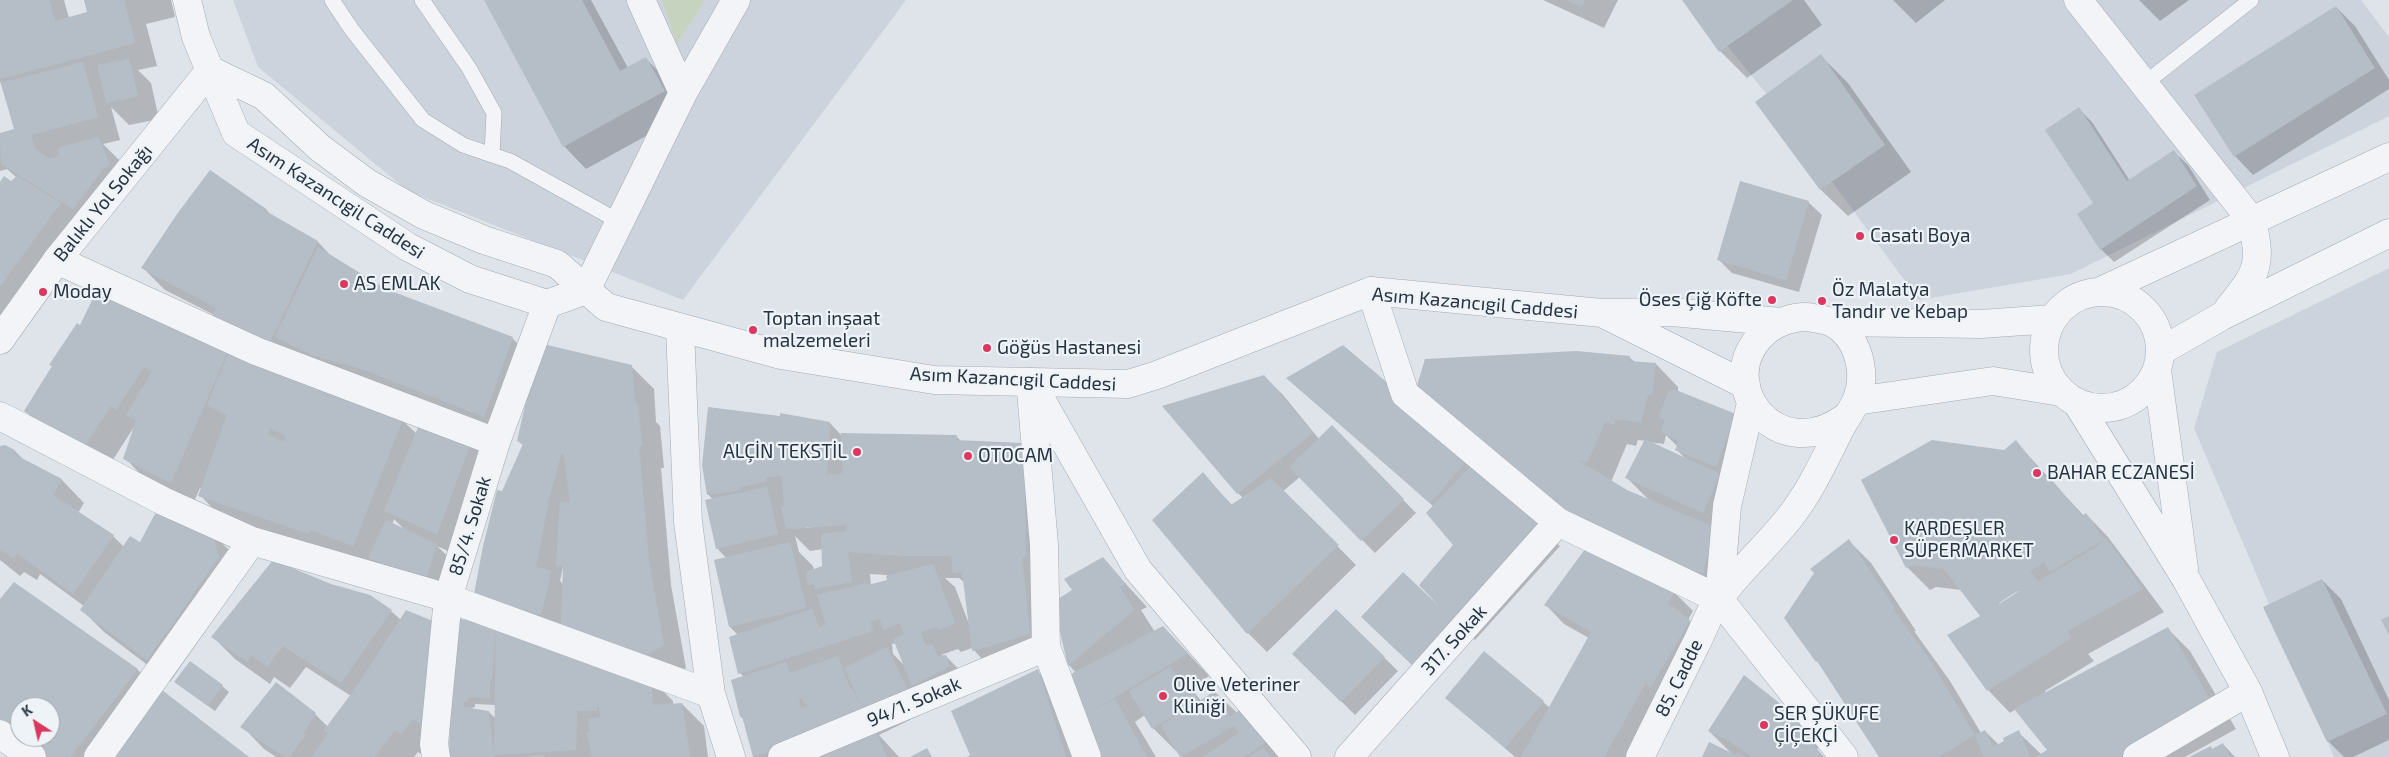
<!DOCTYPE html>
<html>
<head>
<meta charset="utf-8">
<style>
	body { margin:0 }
	#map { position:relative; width:2389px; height:757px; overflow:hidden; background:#dfe4ea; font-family:"Exo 2",sans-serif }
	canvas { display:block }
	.north { position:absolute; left:10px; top:697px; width:50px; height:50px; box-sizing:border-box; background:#eef3f7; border:1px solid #9ea6af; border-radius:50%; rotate:325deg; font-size:14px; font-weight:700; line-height:20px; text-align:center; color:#263342 }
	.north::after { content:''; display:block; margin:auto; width:18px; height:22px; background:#db385f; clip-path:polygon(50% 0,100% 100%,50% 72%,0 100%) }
</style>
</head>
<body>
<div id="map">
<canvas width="2389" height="757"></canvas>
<div class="north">K</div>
</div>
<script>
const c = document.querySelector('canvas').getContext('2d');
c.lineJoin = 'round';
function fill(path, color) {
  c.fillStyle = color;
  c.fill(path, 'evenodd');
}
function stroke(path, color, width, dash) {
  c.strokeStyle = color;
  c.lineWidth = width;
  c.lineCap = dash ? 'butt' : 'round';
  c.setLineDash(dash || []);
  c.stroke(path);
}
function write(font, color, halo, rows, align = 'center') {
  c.font = font + ' "Exo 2",sans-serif';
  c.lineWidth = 4.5;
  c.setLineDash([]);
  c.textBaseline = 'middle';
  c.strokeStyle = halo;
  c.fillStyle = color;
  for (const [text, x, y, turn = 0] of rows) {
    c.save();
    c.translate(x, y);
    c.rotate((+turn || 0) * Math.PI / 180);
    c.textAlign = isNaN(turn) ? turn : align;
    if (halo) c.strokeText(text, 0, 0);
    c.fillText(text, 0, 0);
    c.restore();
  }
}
fill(new Path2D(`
	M233,0H906L683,300L408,191L258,67Z
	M1690,0H2361L2389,37V116L2071,274L1919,300L1777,107Z
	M2389,268V757H2334L2194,428L2217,352Z`), '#cdd3dc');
fill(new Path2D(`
	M662,0H705L677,44Z`), '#c6d4bf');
fill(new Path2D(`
	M0,0H64L69,18L88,13L86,0H171L175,17L146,24L157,66L138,70L151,83L159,119L129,125L111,107L120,140L103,144L120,161L0,338V183H11L17,178L7,169L0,171V134L15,130L0,81Z
	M485,0H591L628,68L646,59L668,81L686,114L586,169L564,146Z
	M1543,0H1618L1604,28Z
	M1683,0H1804L1822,25L1747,78L1720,51Z
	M1893,0H1945L1916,23Z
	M2139,0H2189L2160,21Z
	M2336,7L2355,26L2389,80V89L2253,175L2235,156Z
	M1821,56L1848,83L1911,172L1848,216L1821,190L1757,102Z
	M2079,109L2092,122L2130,181L2174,152L2188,165L2210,200L2114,262L2101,249Z
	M1808,202L1822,215L1799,292L1732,273L1719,260Z
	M265,208L271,215L318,242L333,258L385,291L512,338L535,361L506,438L336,377L165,290L143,268Z
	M98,290L402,420L417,434L471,441L494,464L459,556L437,546L459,567L449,600L222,518L200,495L202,488H200L193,504L147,481L125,458L134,427L107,469L48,434L26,411L81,327ZM394,519L406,531L392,525Z
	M1343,347L1560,546L1475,640L1453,621L1454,545L1434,507L1288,378Z
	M1629,357L1635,362L1656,364L1678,387V391L1735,415L1758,437L1738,488L1725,596L1492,465ZM1666,435L1678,447L1677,450L1687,460L1648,442L1664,444ZM1638,440L1646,441L1627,478L1650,501L1626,491L1611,482L1627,444L1636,446Z
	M631,366L654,389L656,422L660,426L664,468H661L671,585L686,668L669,677L476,594L503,493L524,446L518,441ZM563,567H564V585L560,581Z
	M1264,376L1283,395L1319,439L1332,427L1416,513L1375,553L1300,477L1283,491L1356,565L1267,652L1248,633L1154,520L1203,474L1232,505L1243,498L1238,493Z
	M830,423L841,435L956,436L961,441L1024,444L1052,657L995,673L972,648L961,652L958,649L941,655L946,656L968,679L920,693L928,711L879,735L899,757H754L744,720L741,717L744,677L740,673L738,635L730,627L727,559L717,548L713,500L708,494ZM806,525L818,526L806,528ZM795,536L810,551L823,549V567L814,570L813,566L799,552ZM870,574L887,575L888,581L871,586ZM945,578H959L965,583L969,624L955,587ZM896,643L906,667L893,654L892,644Z
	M2016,442L2084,516L2086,514L2108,537L2164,612L2088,654L2094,661L2045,691L2046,693L2167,628L2190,651L2236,729L2185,757H1881L1823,668L1817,661L1849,541L1871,563L1916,631H1914L1950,681L1981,733L1985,731L1999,745L2018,732L2041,754L2049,751L2016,709L2010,713L1988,690L1982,616L1962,590L1936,587L1930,590L1908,568L1862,480L2005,451ZM2018,590L2020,593L2000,605L1999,603Z
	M0,447L15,451L25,461L62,480L84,503L78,513L113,536L124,547L211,532L234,555L241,580L170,682L104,632L82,610L84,606L40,574L37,580L24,572L20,576L0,560Z
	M1103,559L1147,607L1141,610L1155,632L1185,650L1209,676L1190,688L1198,697L1201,701L1215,692L1284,757H1182L1177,750L1176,751L1153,728L1145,715L1135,722L1156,757H1096L1089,715L1076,673L1069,665L1073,591Z
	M2322,580L2341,599L2389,700V740L2353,757H2344L2328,741L2265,608Z
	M14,584L138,670L161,693L245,757H30L0,736V601ZM20,707H50V737H20Z
	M1674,592L1693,611L1688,620L1708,639L1633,757H1515L1446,697L1484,652L1550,708L1589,638L1564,624L1546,605Z
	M391,611L401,620L496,624L650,678L673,701V704H682L704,726L708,757H450L451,723H449L424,756L418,752L414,757H276L264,749L242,726L315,714L328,727L351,696L306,667L290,688L274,677L270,684L235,659L213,637ZM475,704L496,705V719L489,712L468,709L475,707Z
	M1336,611L1398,671L1355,715L1294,654Z
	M1037,671L1060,693L1081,757H969Z
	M175,682L222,686L229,692L215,711Z
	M1800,721L1822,743L1817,749L1824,757H1703L1733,755L1709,731Z
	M2223,744L2235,757H2191L2210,747L2213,750Z`), '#0003');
fill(new Path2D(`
	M0,0H49L55,21L87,12L84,0H124L135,43L0,79Z
	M484,0H582L620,71L646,57L665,91L563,147Z
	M1567,0H1585L1582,7Z
	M1682,0H1793L1719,52Z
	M2336,6L2375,68L2234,157L2194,95Z
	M1821,54L1885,145L1820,190L1755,102Z
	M129,59L138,96L106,103L97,65Z
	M83,62L98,117L31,135L35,149L50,159L59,156L58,148L98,137L110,164L104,168L73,209L1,164L0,133L14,129L1,83Z
	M2079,107L2127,181L2174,150L2197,186L2100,250L2077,214L2093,203L2045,130Z
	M210,170L265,208L264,210L318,241L270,342L212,317L216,308L141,268L177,214Z
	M4,176L11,181L17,176L61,203L0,286V182Z
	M1740,181L1809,201L1786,280L1717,260Z
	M318,247L386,289L513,337L484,417L362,369L312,355L275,337Z
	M98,288L229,348L171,483L123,459L136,420L126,415L152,372L144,367L116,410L111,406L84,447L60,429L57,434L24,411L52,366L49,365L77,323L80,325Z
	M539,343L632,365L635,404L638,403L642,446H639L649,562L664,645L646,656L561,627L563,565L556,566L560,502H570L564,454H561L548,503L536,567L551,571L541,615L474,594L483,546L497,490L502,491L523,444L517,441Z
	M1343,345L1472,455L1430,503L1286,378Z
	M1576,351L1630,356L1629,361L1656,363L1652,395H1648L1641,422L1615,419L1614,424L1605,422L1587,463L1576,459L1627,490L1714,527L1703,574L1599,535L1554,508L1415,392L1425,359Z
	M229,352L403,419L353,546L311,530L309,534L198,496L227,415L207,405ZM270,428L286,436L284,442L268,434Z
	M1264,375L1313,433L1237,494L1162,406Z
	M1669,390H1676L1736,414L1716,467L1675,450L1679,441L1661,432L1665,420L1659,417Z
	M708,407L780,416V413L830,422L827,475L843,473L841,433L957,435L956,440L1024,443L1026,556L1022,558L1030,634L972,651L962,572L953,573L951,556H904L848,552L852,582L815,589L814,584L808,585L806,572L822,566L821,534L846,531V525L786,529L781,506H784L782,476L766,477L765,482L740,487L741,490L707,495L702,465Z
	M421,420L472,440L437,534L384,511Z
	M1332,425L1404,499L1361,541L1289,467Z
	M1645,439L1720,474L1703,513L1625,478Z
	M1932,440L2004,450L2016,440L2049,482L2052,480L2082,516L2086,513L2104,539L2050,572L2044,562L2030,571L2037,580L2039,581L2096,547L2106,538L2143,589L2067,631L2072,638L1987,691L1947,635L1980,616L1944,569L1913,565L1906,568L1861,480ZM2025,587L1996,606H1995L2011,595Z
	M5,445L15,450L14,454L62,479L53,495L114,535L73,594L17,553L14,559L0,550V446Z
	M1473,464L1542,527L1414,667L1361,617L1403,572L1438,605L1419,585L1453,545L1426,513Z
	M1203,472L1231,505L1271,478L1339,545L1247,634L1152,520Z
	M767,487L778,534L716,549L705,500Z
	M156,512L212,531L219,557L147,660L80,610L130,536L140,542Z
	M386,520L437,544L426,579L368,558Z
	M1849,539L1895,608L1893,609L1928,657L1975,735L1938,757H1879L1817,661L1816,662L1784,618L1814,573L1810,569Z
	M1591,541L1675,591L1668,603L1690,620L1651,687L1630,675L1645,684L1604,757H1521L1591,632L1544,605Z
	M790,542L806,608L729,627L714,560Z
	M1103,557L1126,584L1120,587L1134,610L1068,666L1053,602L1072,590L1064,579Z
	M273,560L331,584L370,595L392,610L341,683L283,646L267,667L251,655L247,662L211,637Z
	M933,564L955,623L938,630L937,627L920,632L927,646L932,644L938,657L946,655L950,666L912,686L893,639L904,634L900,623L883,630L880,619L870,622L873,631L738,674L729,637L812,609L819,627L826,625L817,595L867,583L868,585L887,580L886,576Z
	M2322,579L2387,714L2327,742L2263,607Z
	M14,582L138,669L70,757H38L0,731V599ZM20,707H50V737H20Z
	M1336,609L1385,657L1341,702L1292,654Z
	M406,610L433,621L425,726L413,719L401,734L395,730L374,757H312L328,733L324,730L357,686Z
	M2389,616V635L2381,620Z
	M452,618L496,623L651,677L653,705L682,703L690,757H592L587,732H590L588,719L600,717L599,708L597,707V711H577L576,750L494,755V757H449ZM496,629L494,755L489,711L464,707V702L468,701L469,697L490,698V679H492Z
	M1163,626L1188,653L1090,712L1115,699L1147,757H1095L1080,719L1087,715L1069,675Z
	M2168,627L2214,706L2123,757H2035L2047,750L2014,709Z
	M887,647L907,689L864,710L844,668Z
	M1484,651L1544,701L1505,748L1445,698Z
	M838,656L848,683L864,710L809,731L811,737L753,757L742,716L740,717L731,680L786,662L790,673ZM801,698L807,706L801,708L799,699Z
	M190,661L223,685L208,706L174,682Z
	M1170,667L1186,687L1188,686L1198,700L1152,729L1129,691Z
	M1038,669L1066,757H967L970,755L951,711Z
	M1744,675L1801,720L1796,726L1820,753L1817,757H1752L1729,741L1708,731Z
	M276,682L316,713L303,734L306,735L289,757H285L240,727Z
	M162,690L249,757H108Z
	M1215,691L1230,717L1242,708L1268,741L1244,757H1203L1239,733L1234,726L1180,757L1161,725Z
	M874,728L887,757H797Z
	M1985,730L1993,747L2004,741L2003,738L2019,730L2030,757H1984L1975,735Z
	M1709,742L1736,755L1738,753L1745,757H1702Z
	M2223,743L2230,757H2189L2211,746L2212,749Z
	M1263,747L1271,757H1249Z
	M927,748L932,757H910Z
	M544,754L545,757H528V756Z`), '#b5bec7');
const service = new Path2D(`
	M332,0L352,30L423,120L463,145L492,155L494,113L469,68L422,0
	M2144,84L2251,0
	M492,155L510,161L620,222`);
const minor = new Path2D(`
	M641,0L683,93
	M2078,0L2252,221
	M57,260L256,351L496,442
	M586,290L683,93L736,0
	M1371,291L1405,394L1558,522L1719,599L1844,757
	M680,329L688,522L711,694L731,757
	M1031,382L1138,570L1297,757
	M1031,391L1044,545L1046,647L1087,757
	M0,416L163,501L252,541L448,598L711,694
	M0,734L32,757
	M98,757L252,541
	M436,757L434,744L448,598L496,442L547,304
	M782,757L1046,647
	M1349,757L1558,522
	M2137,757L2248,692`);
const tertiary = new Path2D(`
	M187,0L196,37L236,133L408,247L470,279L547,304L586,290
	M210,70L264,96L320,148L367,183L424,215L484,240L557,264L606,307L781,355L934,380L1128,384L1157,375L1371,291L1602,313L1672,312L1781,322
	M2101,291L2389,157
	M2044 350a58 58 0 1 1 116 0a58 58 0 1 1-116 0Z
	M2228,309C2256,274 2263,267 2252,221
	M1606,315L1746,385
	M1832,322L1981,324L2052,319
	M0,340L57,260L210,70
	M2161,351L2222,316L2389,233
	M2157,370L2184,569
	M1856,401L1993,381L2061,392
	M2077,403L2186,579L2248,692L2275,757
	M1719,599L1727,506L1751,403
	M1640,757C1658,720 1677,683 1695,646C1703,631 1709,612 1719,598C1741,569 1768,545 1790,517C1810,492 1824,461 1838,433C1843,422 1852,411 1857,399C1867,373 1859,336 1831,322C1826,320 1819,319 1813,318C1797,314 1774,323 1763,334C1712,382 1776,469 1846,417`);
stroke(service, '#a4abb4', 16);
stroke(minor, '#a4abb4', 29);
stroke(tertiary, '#a4abb4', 29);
stroke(service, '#f2f4f7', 15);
stroke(minor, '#f2f4f7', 28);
stroke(tertiary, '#f2f4f7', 28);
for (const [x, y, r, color] of [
	[1860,236,5,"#db385f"],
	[344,284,5,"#db385f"],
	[43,292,5,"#db385f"],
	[1772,300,5,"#db385f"],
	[1822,301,5,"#db385f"],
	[753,330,5,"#db385f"],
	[987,348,5,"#db385f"],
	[857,452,5,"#db385f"],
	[968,456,5,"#db385f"],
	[2037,473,5,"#db385f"],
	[1894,540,5,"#db385f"],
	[1163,696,5,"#db385f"],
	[1764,725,5,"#db385f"]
]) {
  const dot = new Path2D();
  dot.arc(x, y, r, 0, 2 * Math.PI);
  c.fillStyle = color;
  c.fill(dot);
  stroke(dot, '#eef3f7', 2);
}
write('19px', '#263342', '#eef3f7', [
	["Asım Kazancıgil Caddesi",336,198,33],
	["Balıklı Yol Sokağı",103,203,-51],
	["Asım Kazancıgil Caddesi",1475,303,5],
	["Asım Kazancıgil Caddesi",1013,379,3],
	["85/4. Sokak",470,526,-73],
	["317. Sokak",1454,640,-48],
	["85. Cadde",1679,678,-64],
	["94/1. Sokak",914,702,-23]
]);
write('19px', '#263342', '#eef3f7', [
	["Casatı Boya",1870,236],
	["AS EMLAK",354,284],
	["Öz Malatya",1832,290],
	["Tandır ve Kebap",1832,312],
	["Moday",53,292],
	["Öses Çiğ Köfte",1762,300,"right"],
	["Toptan inşaat",763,319],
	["malzemeleri",763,341],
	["Göğüs Hastanesi",997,348],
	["ALÇİN TEKSTİL",847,452,"right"],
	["OTOCAM",978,456],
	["BAHAR ECZANESİ",2047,473],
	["KARDEŞLER",1904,529],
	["SÜPERMARKET",1904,551],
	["Olive Veteriner",1173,685],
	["Kliniği",1173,707],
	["SER ŞÜKUFE",1774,714],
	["ÇİÇEKÇİ",1774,736]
], 'left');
</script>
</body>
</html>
